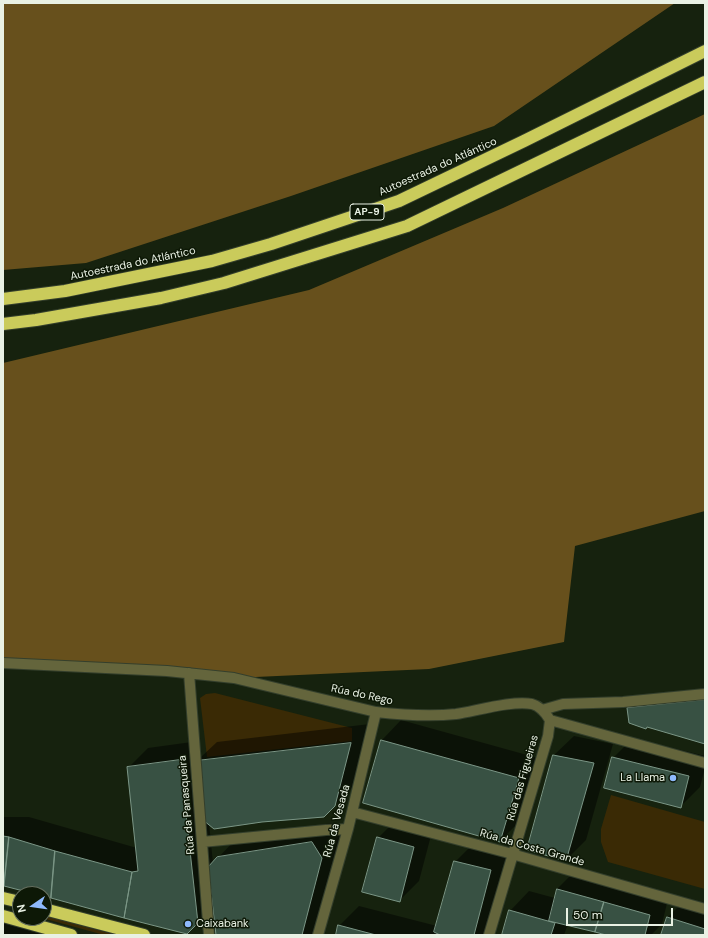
<!DOCTYPE html>
<html>
<head>
<meta charset="utf-8">
<style>
	body { margin:0 }
	#map { position:relative; width:708px; height:938px; overflow:hidden; background:#16220e; font-family:"DM Sans",sans-serif }
	canvas { display:block }
	.frame { position:absolute; inset:0; border:4px solid #e9f1e4; pointer-events:none }
	.north { position:absolute; left:12px; top:886px; width:40px; height:40px; box-sizing:border-box; background:#0d1806; border:1px solid #656f5f; border-radius:50%; rotate:257deg; font-size:11px; font-weight:700; line-height:16px; text-align:center; color:#e9f1e4 }
	.north::after { content:''; display:block; margin:auto; width:14px; height:18px; background:#8eb9fc; clip-path:polygon(50% 0,100% 100%,50% 72%,0 100%) }
	.scale { position:absolute; left:566px; top:908px; width:107px; height:18px; box-sizing:border-box; border:2px solid #e9f1e4; border-top:0; padding-left:5px; font-size:12px; line-height:14px; white-space:nowrap; color:#e9f1e4; -webkit-text-stroke:3px #0d1806; paint-order:stroke }
</style>
</head>
<body>
<div id="map">
<canvas width="708" height="938"></canvas>
<div class="frame"></div>
<div class="north">N</div>
<div class="scale">50 m</div>
</div>
<script>
const c = document.querySelector('canvas').getContext('2d');
c.lineJoin = 'round';
function fill(path, color) {
  c.fillStyle = color;
  c.fill(path, 'evenodd');
}
function stroke(path, color, width, dash) {
  c.strokeStyle = color;
  c.lineWidth = width;
  c.lineCap = dash ? 'butt' : 'round';
  c.setLineDash(dash || []);
  c.stroke(path);
}
function write(font, color, halo, rows, align = 'center') {
  c.font = font + ' "DM Sans",sans-serif';
  c.lineWidth = 3;
  c.setLineDash([]);
  c.textBaseline = 'middle';
  c.strokeStyle = halo;
  c.fillStyle = color;
  for (const [text, x, y, turn = 0] of rows) {
    c.save();
    c.translate(x, y);
    c.rotate((+turn || 0) * Math.PI / 180);
    c.textAlign = isNaN(turn) ? turn : align;
    if (halo) c.strokeText(text, 0, 0);
    c.fillText(text, 0, 0);
    c.restore();
  }
}
fill(new Path2D(`
	M215,693L352,728V741L207,757L200,698L206,694Z
	M611,795L705,822V889L608,862L601,842V829Z
	M44,915L116,935H104L42,918H44Z`), '#3a2a05');
fill(new Path2D(`
	M3,3H675L494,126L291,196L86,263L3,270Z
	M705,114V511L575,546L564,642L429,669L234,678L3,658V363L309,290L503,208Z`), '#67501c');
fill(new Path2D(`
	M705,698V743L628,708L631,705Z
	M401,720L538,758L520,821L500,841L382,740Z
	M370,724L354,786L334,806L209,823L213,863L237,838L332,823L341,838L315,935H217L213,907L187,933L44,896V894H37L3,885V817H29L137,848L128,768L148,748L199,741L201,757L217,742Z
	M574,736L613,744L586,840L566,860L554,755Z
	M633,738L705,756V768L700,787L680,807L613,758Z
	M398,818L433,828L419,881L399,901L378,838Z
	M475,842L510,850L488,935H337L339,926L359,906L437,926L455,862Z
	M577,869L669,895L662,924L651,935H608L568,924L564,935H503L510,911L529,891L555,898L557,889Z
	M687,898L705,903V935H662L668,917Z
	M3,912L22,918L81,935H3Z`), '#0007');
const building = new Path2D(`
	M705,700V744L647,727L646,729L629,723L627,708Z
	M381,740L519,778L500,842L363,803Z
	M351,743L335,806L324,817L262,822L214,829L203,820L196,761Z
	M553,755L594,763L566,861L527,850Z
	M612,757L689,776L681,808L604,788Z
	M180,760L198,923L187,934L124,918L132,872L138,871L127,767Z
	M3,836L9,837L4,886H3Z
	M9,837L55,851L51,898L44,896V894H35L4,886Z
	M377,837L414,847L400,902L362,892Z
	M312,842L322,858L302,935H216L208,867L217,857Z
	M55,851L132,872L124,918L51,898Z
	M454,861L491,870L474,935H440L434,932Z
	M557,889L604,902L595,932L549,921Z
	M604,902L650,915L645,935H606L595,932Z
	M509,910L555,923L551,935H502Z
	M667,917L705,929V935H661Z
	M338,925L376,935H336Z`);
fill(building, '#385143');
stroke(building, '#7b9686', 1);
const minor = new Path2D(`
	M3,663L167,671L234,678L376,712C403,715 429,717 456,714C476,711 513,700 532,704C540,706 545,712 550,720L705,763
	M189,673L209,935
	M542,710L563,704L623,702L705,694
	M352,812L505,852L705,909
	M202,842L326,830L348,829
	M318,935L348,829L376,712
	M489,935L548,736L550,720`);
const highway = new Path2D(`
	M3,299L65,291L212,261L271,244L399,201L524,141L705,51
	M3,324L36,320L161,298L224,283L407,226L705,82
	M3,898L20,902
	M44,909L144,935
	M3,916L71,935`);
stroke(minor, '#343f2c', 12);
stroke(highway, '#343f2c', 14);
stroke(minor, '#64653c', 10);
stroke(highway, '#cacb5b', 12);
for (const [x, y, r, color] of [
	[673,778,4,"#8eb9fc"],
	[188,924,4,"#8eb9fc"]
]) {
  const dot = new Path2D();
  dot.arc(x, y, r, 0, 2 * Math.PI);
  c.fillStyle = color;
  c.fill(dot);
  stroke(dot, '#0d1806', 1.5);
}
for (const [x, y, w] of [
	[367,212,34]
]) {
  const box = new Path2D();
  box.roundRect(x - w / 2, y - 8, w, 16, 3);
  c.fillStyle = '#0d1806';
  c.fill(box);
  stroke(box, '#e9f1e4', 1);
}
write('bold 10px', '#e9f1e4', null, [
	["AP-9",367,212]
]);
write('11px', '#e9f1e4', '#0d1806', [
	["Autoestrada do Atlántico",438,167,-24],
	["Autoestrada do Atlántico",133,264,-12],
	["Rúa do Rego",362,695,12],
	["Rúa das Figueiras",523,778,-74],
	["Rúa da Panasqueira",187,805,-95],
	["Rúa da Vesada",337,821,-75],
	["Rúa da Costa Grande",532,848,16]
]);
write('11px', '#e9f1e4', '#0d1806', [
	["La Llama",665,778],
	["Caixabank",196,924,"left"]
], 'right');
</script>
</body>
</html>
